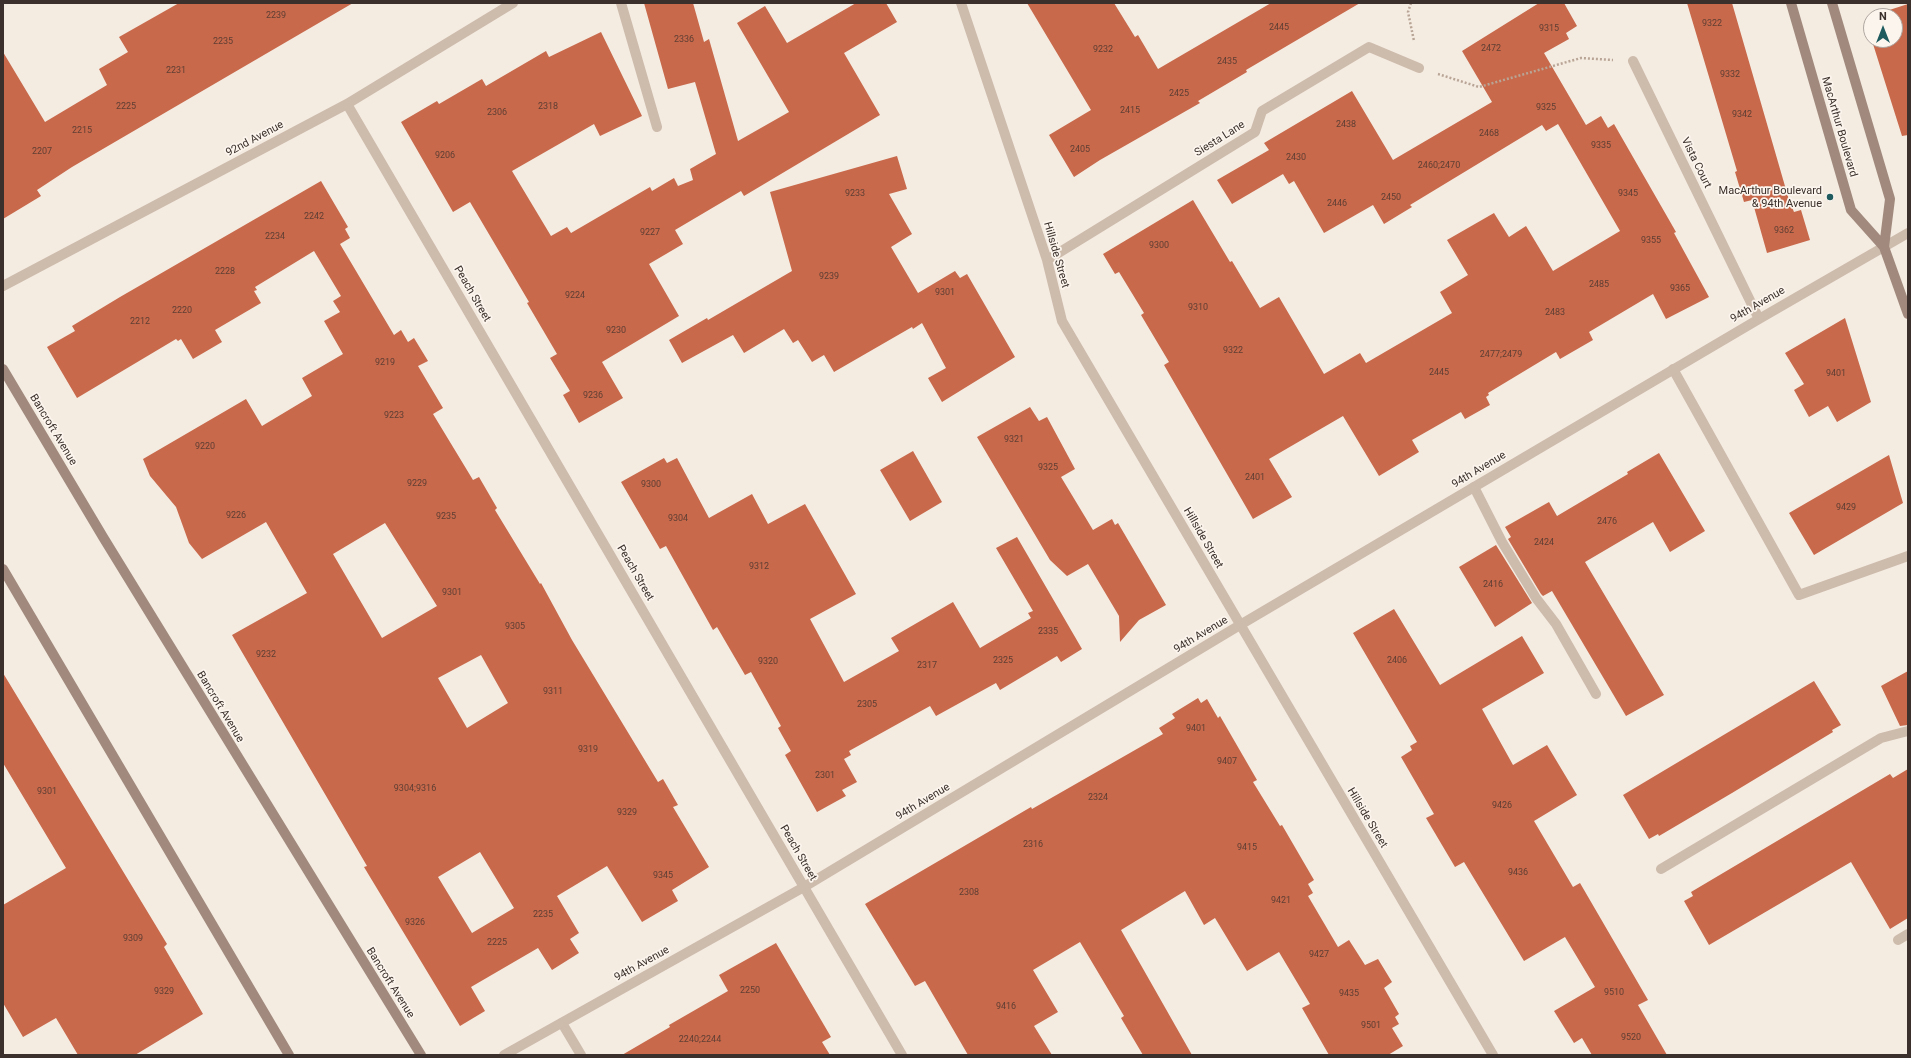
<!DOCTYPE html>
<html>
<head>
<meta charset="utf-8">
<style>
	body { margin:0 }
	#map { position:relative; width:1911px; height:1058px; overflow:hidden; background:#f4ebe1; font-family:Roboto,sans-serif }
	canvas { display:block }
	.frame { position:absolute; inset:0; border:4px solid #3b302b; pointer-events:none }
	.north { position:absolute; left:1863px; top:8px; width:40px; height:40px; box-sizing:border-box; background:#fbf5ee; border:1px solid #aea6a0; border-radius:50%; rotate:0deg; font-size:11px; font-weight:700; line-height:16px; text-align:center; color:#3b302b }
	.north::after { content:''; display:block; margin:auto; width:14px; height:18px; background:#1f5a5e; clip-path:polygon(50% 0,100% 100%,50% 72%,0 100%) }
</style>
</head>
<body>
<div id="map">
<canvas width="1911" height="1058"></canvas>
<div class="frame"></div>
<div class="north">N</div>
</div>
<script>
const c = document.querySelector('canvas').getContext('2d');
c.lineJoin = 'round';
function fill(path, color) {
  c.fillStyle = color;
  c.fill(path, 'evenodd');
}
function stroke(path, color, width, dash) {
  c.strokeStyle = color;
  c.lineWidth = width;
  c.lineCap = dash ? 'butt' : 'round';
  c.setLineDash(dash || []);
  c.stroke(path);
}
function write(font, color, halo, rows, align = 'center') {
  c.font = font + ' Roboto,sans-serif';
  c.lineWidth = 3.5;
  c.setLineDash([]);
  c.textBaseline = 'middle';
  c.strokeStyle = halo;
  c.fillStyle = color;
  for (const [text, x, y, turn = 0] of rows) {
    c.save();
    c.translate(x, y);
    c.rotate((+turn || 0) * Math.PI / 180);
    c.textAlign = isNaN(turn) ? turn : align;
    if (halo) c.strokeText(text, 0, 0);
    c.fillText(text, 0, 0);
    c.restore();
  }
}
fill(new Path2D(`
	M179,3H353L72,167L37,190L41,196L3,219V52L45,122L107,85L99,69L128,52L119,37Z
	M644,3H693L704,42L709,39L738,141L789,112L737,23L765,6L787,43L856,3H886L897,22L844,53L880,115L744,196L741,191L675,230L683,244L649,264L679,316L602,362L623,398L579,423L563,395L570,391L550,358L557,354L527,303L529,302L470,202L453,212L401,122L437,101L439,104L482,79L486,86L546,51L549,57L601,32L642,116L600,136L594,124L512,171L551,236L567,227L571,233L650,187L652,191L674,178L678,186L693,180L690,169L716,154L695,82L668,89Z
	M1027,3H1114L1135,37L1138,35L1158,69L1271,3H1360L1246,70L1247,72L1198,101L1200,103L1100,160L1074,177L1049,135L1091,110Z
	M1539,3H1564L1577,26L1566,33L1569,39L1544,53L1586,125L1601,116L1608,128L1614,124L1676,232L1674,233L1709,297L1666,319L1653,294L1589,332L1593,340L1560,359L1556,352L1488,393L1489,395L1486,397L1490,405L1465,419L1461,412L1412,440L1419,452L1379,476L1343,416L1269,459L1292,497L1253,519L1164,365L1169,362L1141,315L1144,313L1119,272L1115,274L1103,254L1193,200L1230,262L1232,261L1260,308L1279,297L1324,374L1360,353L1366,363L1452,313L1440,292L1468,275L1447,240L1494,213L1509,237L1526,226L1553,271L1620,231L1558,124L1546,131L1542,125L1410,205L1412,207L1384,224L1373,205L1324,233L1294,181L1289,184L1283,174L1232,204L1217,180L1269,150L1264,143L1352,91L1393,160L1492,102L1462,51Z
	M1687,3H1732L1789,200L1794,212L1801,210L1810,240L1767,253L1752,200L1744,202L1735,172L1737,171Z
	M1908,4V135L1902,136L1873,44L1885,40H1895V16H1881L1880,13Z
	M897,156L907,189L889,194L912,234L891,247L918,293L955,271L960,278L967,274L1015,357L942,402L928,378L946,368L922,323L913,329L912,327L834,372L824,355L812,362L798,340L793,343L784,329L744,353L733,335L682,363L669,340L707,318L708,320L792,271L770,192Z
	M321,181L348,227L345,229L350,238L340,244L394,335L401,330L408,342L414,338L428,361L418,366L443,408L433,414L473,480L479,477L497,508L495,510L540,584L541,583L572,640L658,782L663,779L678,805L673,807L709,867L672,890L678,901L642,922L607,866L557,896L579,933L570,939L579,953L552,970L538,948L471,987L485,1011L460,1026L364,867L367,866L232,635L307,593L266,522L202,559L189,543L176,507L150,476L143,459L246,399L262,426L312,396L302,378L343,354L324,321L340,312L333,301L341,296L314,251L255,287L257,290L254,291L261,303L215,330L222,342L193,359L181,339L178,341L176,339L77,398L47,347L75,331L72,326L120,297ZM385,523L437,606L382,638L333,554ZM481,655L508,703L467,728L438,678ZM480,852L514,908L472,933L438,877Z
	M1845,318L1871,402L1837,422L1828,406L1809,417L1794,390L1804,384L1785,353Z
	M1030,407L1039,421L1047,417L1075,469L1061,477L1093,530L1112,519L1115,525L1118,523L1166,605L1139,620L1120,642L1119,616L1088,564L1067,576L1050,560L977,437Z
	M913,451L942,502L910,521L880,470Z
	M1659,453L1705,531L1670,552L1653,522L1585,562L1664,695L1626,716L1552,591L1543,596L1541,594L1508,539L1511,537L1505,527L1549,502L1557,516L1628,474L1627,472Z
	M1889,455L1903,503L1814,555L1789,513Z
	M664,458L667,463L677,458L709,518L752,494L768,524L805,504L856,594L810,619L844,682L899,651L891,638L953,602L980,648L1031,618L1028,613L1033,611L996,548L1017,537L1082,649L1061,662L1057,656L1000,690L996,683L936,716L930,706L849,751L851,755L844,759L857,782L842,790L846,796L817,812L785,755L791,751L778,728L781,726L751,672L745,675L717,627L713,630L666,546L660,549L621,482Z
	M1496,545L1532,603L1495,627L1459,567Z
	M1394,609L1440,685L1522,636L1544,673L1482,709L1513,765L1547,745L1577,795L1534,821L1573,887L1580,883L1648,1000L1638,1005L1667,1055H1592L1582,1038L1574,1043L1554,1011L1595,987L1565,937L1524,961L1464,862L1455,867L1426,818L1434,814L1401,757L1412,750L1410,746L1417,742L1353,633Z
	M1908,671V725L1900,726L1881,686Z
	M3,673L167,944L164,947L203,1014L135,1055H78L56,1018L23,1037L3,1003V905L66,868L3,763Z
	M1814,681L1841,725L1832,730L1833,732L1732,793L1659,836L1658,834L1649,839L1623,795Z
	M1198,698L1201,703L1207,699L1218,718L1220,716L1257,780L1253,782L1280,826L1282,825L1314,880L1308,884L1313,893L1308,896L1338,947L1349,940L1365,965L1378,959L1392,982L1384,988L1399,1014L1395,1017L1399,1024L1392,1028L1403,1046L1388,1055H1329L1302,1008L1310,1004L1279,952L1247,971L1215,918L1204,925L1185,891L1121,930L1192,1055H1143L1121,1018L1124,1016L1080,942L1033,970L1058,1012L1034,1026L1052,1055H968L925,981L915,986L865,904L1031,807L1032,809L1163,734L1159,728L1175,718L1172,714Z
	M1908,769V918L1890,929L1851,862L1709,945L1684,901L1693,896L1691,892L1890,774L1893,778Z
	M776,943L831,1037L822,1042L830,1055H622L670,1027L669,1025L728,991L719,975Z`), '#c8694b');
stroke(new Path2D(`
	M1411,3L1408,12L1414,41
	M1438,74L1479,87L1581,58L1613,60`), '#b9a596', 2.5, [2, 2]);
stroke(new Path2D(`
	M621,3L657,127
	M1673,369L1799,595L1908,556
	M1474,487L1502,542L1536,598L1556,624L1596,694
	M1661,869L1881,738L1908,731
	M1898,940L1908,934
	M562,1023L581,1055`), '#cdbbac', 10);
stroke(new Path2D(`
	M961,3L1047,260L1062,321L1493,1055
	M1633,61L1759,319
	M347,104L902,1055
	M1047,260L1255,132L1262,111L1369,47L1419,68
	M3,286L347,104L513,3
	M504,1055L804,887L1240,625L1759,319L1908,233`), '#cdbbac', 10);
stroke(new Path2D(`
	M1791,3L1851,210L1884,247L1908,314
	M1832,3L1890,199L1884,247
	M3,369L103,537L421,1055
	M3,569L289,1055`), '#a18a7d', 10);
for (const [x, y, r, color] of [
	[1830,197,4,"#1f5a5e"]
]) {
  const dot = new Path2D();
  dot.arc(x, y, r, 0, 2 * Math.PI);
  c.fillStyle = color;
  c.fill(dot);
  stroke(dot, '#fbf5ee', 1.5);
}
write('9px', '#5e3e33', null, [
	["2239",276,16],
	["9322",1712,24],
	["2445",1279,28],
	["9315",1549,29],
	["2336",684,40],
	["2235",223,42],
	["2472",1491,49],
	["9232",1103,50],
	["2435",1227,62],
	["2231",176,71],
	["9332",1730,75],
	["2425",1179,94],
	["2225",126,107],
	["2318",548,107],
	["9325",1546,108],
	["2415",1130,111],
	["2306",497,113],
	["9342",1742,115],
	["2438",1346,125],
	["2215",82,131],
	["2468",1489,134],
	["9335",1601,146],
	["2405",1080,150],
	["2207",42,152],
	["9206",445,156],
	["2430",1296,158],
	["2460;2470",1439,166],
	["9233",855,194],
	["9345",1628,194],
	["2450",1391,198],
	["2446",1337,204],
	["2242",314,217],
	["9362",1784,231],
	["9227",650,233],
	["2234",275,237],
	["9355",1651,241],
	["9300",1159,246],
	["2228",225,272],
	["9239",829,277],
	["2485",1599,285],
	["9365",1680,289],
	["9301",945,293],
	["9224",575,296],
	["9310",1198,308],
	["2220",182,311],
	["2483",1555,313],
	["2212",140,322],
	["9230",616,331],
	["9322",1233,351],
	["2477;2479",1501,355],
	["9219",385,363],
	["2445",1439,373],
	["9401",1836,374],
	["9236",593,396],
	["9223",394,416],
	["9321",1014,440],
	["9220",205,447],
	["9325",1048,468],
	["2401",1255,478],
	["9229",417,484],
	["9300",651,485],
	["9429",1846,508],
	["9226",236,516],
	["9235",446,517],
	["9304",678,519],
	["2476",1607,522],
	["2424",1544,543],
	["9312",759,567],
	["2416",1493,585],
	["9301",452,593],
	["9305",515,627],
	["2335",1048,632],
	["9232",266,655],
	["2325",1003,661],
	["2406",1397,661],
	["9320",768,662],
	["2317",927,666],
	["9311",553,692],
	["2305",867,705],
	["9401",1196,729],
	["9319",588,750],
	["9407",1227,762],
	["2301",825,776],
	["9304;9316",415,789],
	["9301",47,792],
	["2324",1098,798],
	["9426",1502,806],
	["9329",627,813],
	["2316",1033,845],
	["9415",1247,848],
	["9436",1518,873],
	["9345",663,876],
	["2308",969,893],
	["9421",1281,901],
	["2235",543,915],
	["9326",415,923],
	["9309",133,939],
	["2225",497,943],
	["9427",1319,955],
	["2250",750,991],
	["9329",164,992],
	["9510",1614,993],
	["9435",1349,994],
	["9416",1006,1007],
	["9501",1371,1026],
	["9520",1631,1038],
	["2240;2244",700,1040]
]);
write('11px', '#3b302b', '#fbf5ee', [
	["MacArthur Boulevard",1839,127,74],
	["92nd Avenue",255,139,-28],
	["Siesta Lane",1220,139,-32],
	["Vista Court",1696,163,64],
	["Hillside Street",1056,255,74],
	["Peach Street",472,294,60],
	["94th Avenue",1758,305,-30],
	["Bancroft Avenue",53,430,59],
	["94th Avenue",1479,470,-31],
	["Hillside Street",1203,538,60],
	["Peach Street",635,573,60],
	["94th Avenue",1201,635,-31],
	["Bancroft Avenue",220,707,59],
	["94th Avenue",923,802,-31],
	["Hillside Street",1367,818,59],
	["Peach Street",798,853,60],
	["94th Avenue",642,964,-29],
	["Bancroft Avenue",390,983,58]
]);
write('11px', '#3b302b', '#fbf5ee', [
	["MacArthur Boulevard",1822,191],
	["& 94th Avenue",1822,204]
], 'right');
</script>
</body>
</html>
